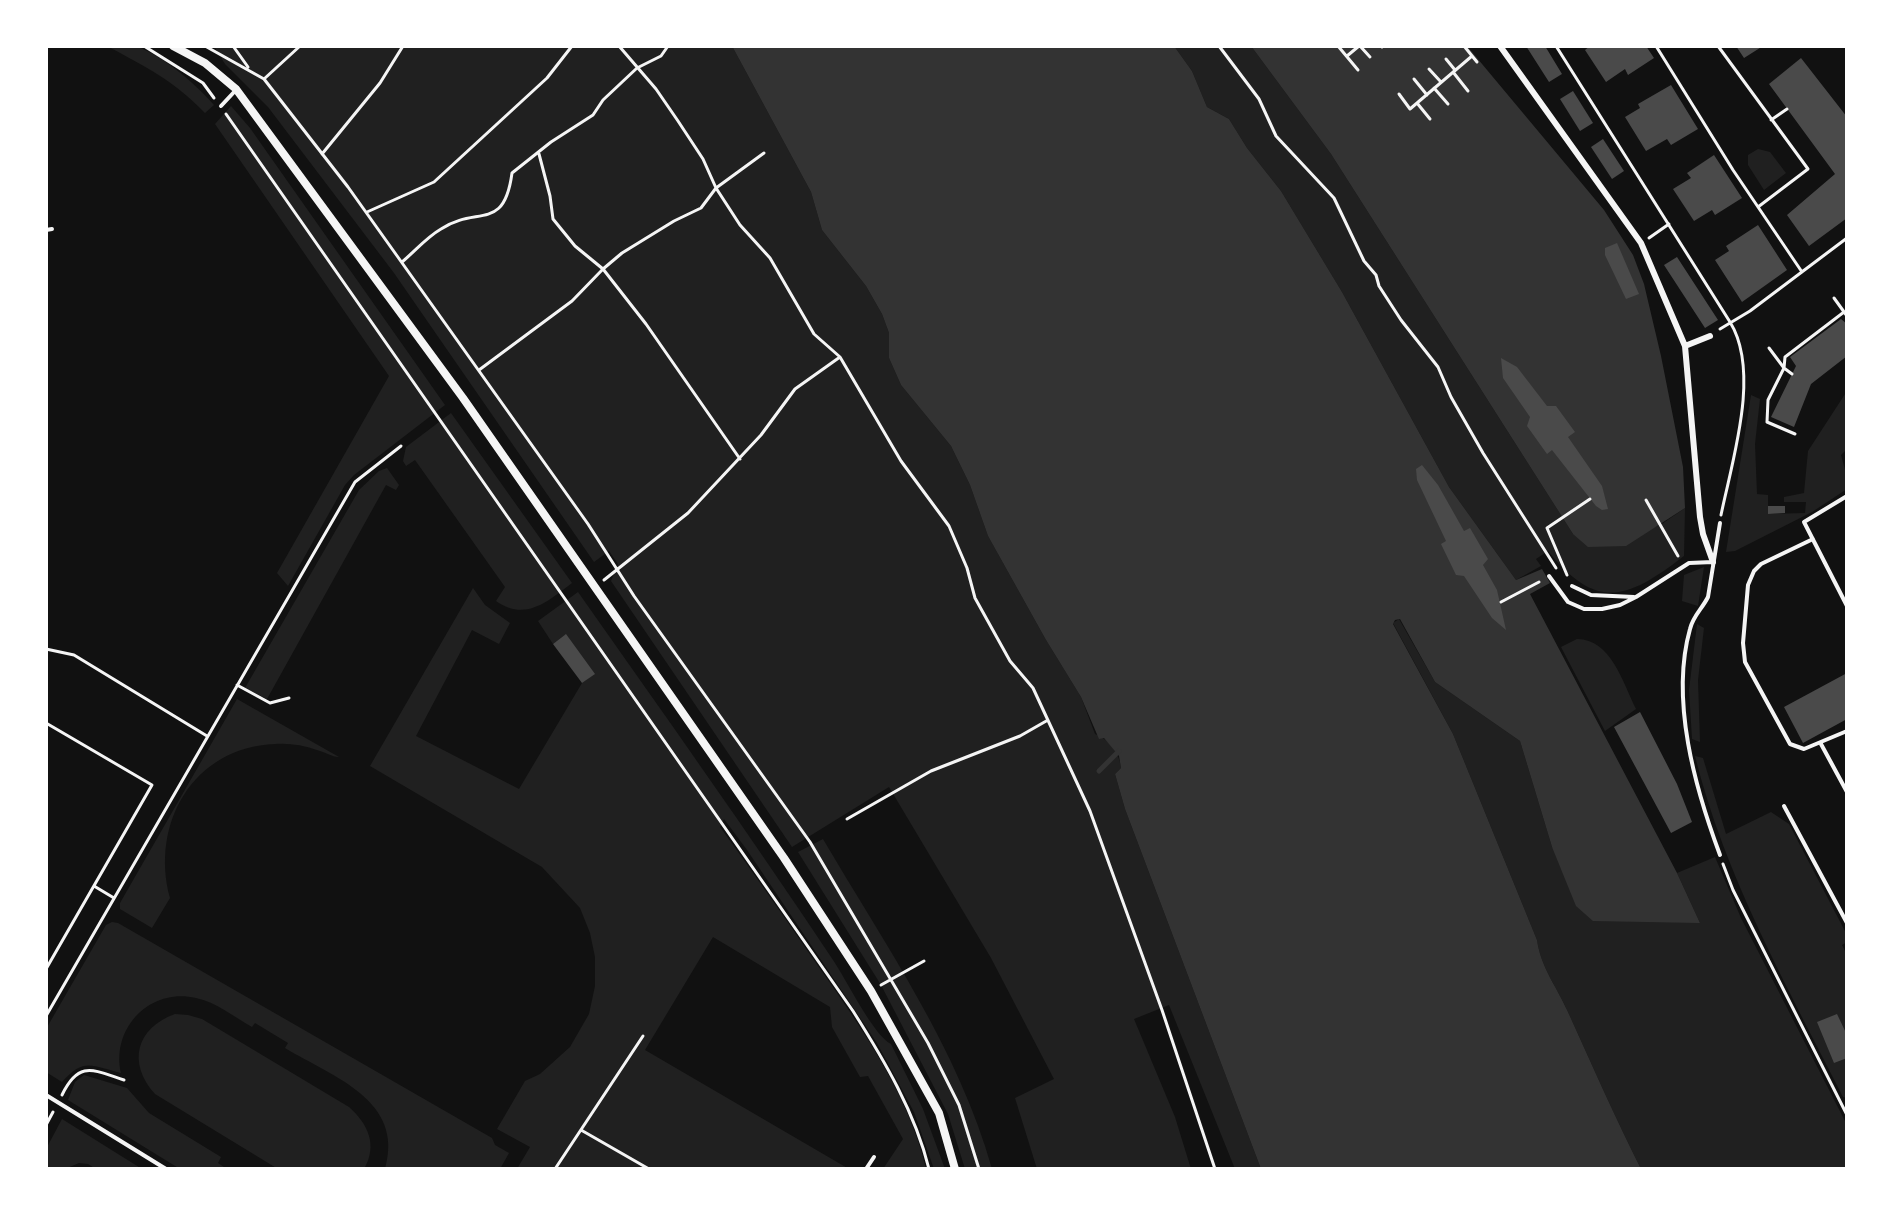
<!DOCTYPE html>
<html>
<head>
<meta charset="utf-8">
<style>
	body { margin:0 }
	#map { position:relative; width:1893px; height:1215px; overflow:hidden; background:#111; font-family:"Titillium Web",sans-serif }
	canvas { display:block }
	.frame { position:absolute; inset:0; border:48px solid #fff; pointer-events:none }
</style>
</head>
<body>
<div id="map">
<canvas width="1893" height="1215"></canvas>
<div class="frame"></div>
</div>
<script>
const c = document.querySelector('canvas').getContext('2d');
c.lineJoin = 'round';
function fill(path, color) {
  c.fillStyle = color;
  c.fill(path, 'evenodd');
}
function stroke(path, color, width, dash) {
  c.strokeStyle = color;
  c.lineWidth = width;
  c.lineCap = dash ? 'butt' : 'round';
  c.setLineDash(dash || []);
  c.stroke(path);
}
fill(new Path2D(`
	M107,46C115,46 124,45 132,46C156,49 198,86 214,105L205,113C173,80 146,67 107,46Z
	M214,46H732L811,192L822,230L866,286L882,314L889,333V358L901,385L951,446L970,485L988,536L1046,640L1081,697L1095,734C1109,739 1120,754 1121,768L1115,774L1125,809L1261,1169H1235L1169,1005L1134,1019L1175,1117L1191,1169H1120L1108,1167L1101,1169H1037L1015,1098L1054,1079L991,958L889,787L792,847L611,581L618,564L609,551L594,562L394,273L268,107L225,64Z
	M1174,46H1251L1331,154L1573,534L1659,526L1685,508L1684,556C1628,599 1597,612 1548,551L1536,559L1541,566L1516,580L1449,487L1342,292L1281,191L1247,148L1229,119L1207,107L1192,71Z
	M231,106L250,128L445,405L354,475L345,485L288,586L277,573L389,376L215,124Z
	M1758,149L1770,152L1786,173L1764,190L1748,165V155Z
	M1847,391V449L1841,455L1847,477V489L1812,512L1735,551L1726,552L1751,395L1760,399L1755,444L1757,494L1768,495V514L1805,513L1806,502H1784V497L1804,493L1808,451Z
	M451,413L572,583C548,601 526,622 496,601L505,587L415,460L406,466L403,461L406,447Z
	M387,468L399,485L396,490L386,485L267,699L245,688L359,490L379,471Z
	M1704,567L1698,606L1682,601L1684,575Z
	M473,588L485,605L510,623L499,644L472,630L416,736L519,789L582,683L594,674L565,635L553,644L538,621L578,592C664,714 750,835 833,960C846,979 874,1036 891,1044L923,1109L945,1169H934L914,1112L877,1043L747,850L724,819L720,827C750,868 780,911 809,953C854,1017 909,1092 926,1169H883L903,1139L868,1076L860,1077L832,1027L830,1007L713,937L645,1050L849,1169H517L530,1147L497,1129L525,1081L540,1074L570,1047L589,1014L595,986V957L590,933L580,908L542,867L370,766Z
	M1399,619L1435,682L1520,741L1552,847L1700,923L1677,873L1715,857L1741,918L1847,1125V1169H1641C1615,1117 1592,1065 1568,1012C1557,987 1541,968 1537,940L1453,734L1393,623Z
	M1697,624L1704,628L1698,680L1700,742L1692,739L1689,690Z
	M1577,639C1611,639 1623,683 1636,709L1605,731L1561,647Z
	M237,699L339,757C332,757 325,752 317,750C303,745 289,743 275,744C193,747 150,824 170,898L152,928L120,909V903Z
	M1695,756L1703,758L1726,834L1771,812L1789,824L1847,935V942L1842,945L1847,955V1098L1843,1097C1787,986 1725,877 1695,756Z
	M823,839C885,945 959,1050 992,1169H965L948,1114L881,985L798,852Z
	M112,922L118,923L492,1138L495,1145L509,1153L500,1169H385C405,1100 333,1077 285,1048L288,1043L255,1023L252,1027C234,1017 216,1002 196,998C150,987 111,1028 121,1073C92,1066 84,1057 62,1082L46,1072V1029L106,925Z
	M175,1014L188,1015L202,1019L349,1107C368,1124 378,1145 364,1169H278L155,1094C127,1063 136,1028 175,1014Z
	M84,1075L127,1088L149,1113L221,1157L218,1163L227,1169H180L68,1100L75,1082Z
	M62,1119L142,1169H96L88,1164L79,1163L65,1169H46V1149Z`), '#202020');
fill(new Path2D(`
	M732,46H1174L1192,71L1207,107L1229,119L1247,148L1281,191L1342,292L1449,487L1516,580L1542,569L1550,583L1530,594L1677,873L1700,923L1593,921L1576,906L1552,847L1520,741L1435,682L1400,619L1395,620L1393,624L1453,734L1537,940C1541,968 1557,987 1568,1012C1592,1065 1615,1117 1641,1169H1261L1125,809L1115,774L1121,768L1119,756L1104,738L1099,739L1081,697L1046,640L988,536L970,485L951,446L901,385L889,358V333L882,314L866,286L822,230L811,192Z
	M1251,46H1467L1604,210L1633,255L1644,284L1661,356L1683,467L1685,508L1626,546L1588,547L1573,534L1331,154Z`), '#333');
stroke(new Path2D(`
	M1099,771L1119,751`), '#333', 5);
fill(new Path2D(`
	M1526,46H1545L1562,74L1549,82Z
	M1590,46H1646L1654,58L1628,75L1625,69L1606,82L1585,50Z
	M1736,46H1763L1744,58Z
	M1801,58L1847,117V218L1809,246L1787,215L1835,174L1769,84Z
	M1671,85L1698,129L1671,145L1667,139L1646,151L1625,117L1640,108L1638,104Z
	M1573,91L1593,123L1580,131L1560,99Z
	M1603,139L1624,171L1612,179L1591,147Z
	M1714,155L1742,198L1715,215L1712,210L1694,221L1673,189L1691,178L1687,173Z
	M1758,225L1787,270L1742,302L1715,260L1729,251L1726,246Z
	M1617,243L1639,294L1626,299L1605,255V248Z
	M1677,257L1718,320L1705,328L1664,265Z
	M1841,319L1847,324V356L1811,384L1794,427L1771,417L1796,366L1790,357Z
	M1501,358L1517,367L1547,406H1556L1575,432L1568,437L1602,486L1608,509L1602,510L1596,506L1552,450L1547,454L1527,426L1530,417L1503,378Z
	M1422,465L1438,485L1464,531L1470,528L1488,559L1483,565L1497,590L1506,630L1492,618L1464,576L1456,575L1441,544L1446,541L1417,480L1416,469Z
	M1768,506H1785V513L1768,514Z
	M566,634L595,674L582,683L553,644Z
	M1847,673V719L1803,743L1784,707Z
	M1640,712L1677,784L1692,822L1671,833L1614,727Z
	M1837,1014L1847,1035V1058L1834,1063L1817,1022Z`), '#4a4a4a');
stroke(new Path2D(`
	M144,46L203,83L214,98
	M205,46L264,79L348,187L588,524L634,596L810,842L928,1043L959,1105L979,1169
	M233,46L248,67
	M619,46L656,89L678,121L703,159L716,188L740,225L770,258L814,334L840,357L901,461L949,526L967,568L975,598L1010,661L1033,688L1090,811L1162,1010L1215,1169
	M1219,46L1259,99L1276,136L1334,198L1364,261L1376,275L1379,286L1401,320L1438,367L1451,397L1483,453L1556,568
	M1338,46L1358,70
	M1360,46L1370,57
	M1381,46L1382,47
	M1464,46L1477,62
	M1556,46L1730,322C1761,372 1732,461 1721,515
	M1656,46L1733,170L1802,272
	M1718,46L1808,169L1758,207
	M1347,56L1359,46
	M1446,59L1455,70
	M1429,69L1441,82
	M1453,72L1468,91
	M264,79L300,46
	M1414,79L1427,95
	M1434,88L1448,104
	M1399,94L1410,109L1472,56
	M1417,103L1430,119
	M226,114L853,1011C884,1060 915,1112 929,1169
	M1771,120L1787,109
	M322,154L380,83L403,46
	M539,154L550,196L553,219L575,246L603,269L646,324L740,459
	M367,212L434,182L547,78L572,46
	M1649,238L1669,224
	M402,262C415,251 427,237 441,229C477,205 504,233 512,173L551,142L593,115L603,100L637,68L661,56L668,46
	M1834,298L1847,316
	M1720,329L1750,311L1847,238
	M1769,348L1784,368L1768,400L1767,422L1795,434
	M479,370L572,301L603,269L622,253L674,221L701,208L716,188L764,153
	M1792,374L1784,368L1785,357L1844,312
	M1646,500L1678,556
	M1567,575L1547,528L1590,499
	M604,580L688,513L761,435L795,389L840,357
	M1501,602L1539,582
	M46,649L74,655L207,736
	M237,685L270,703L289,698
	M46,723L152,785L46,969
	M847,819L931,771L1020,736L1048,720
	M1723,864L1733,890L1847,1115
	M94,886L114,898
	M881,985L924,961
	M46,1016L355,482L401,446
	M62,1095C79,1060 93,1070 124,1080
	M46,1125L53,1112
	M581,1130L649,1169
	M555,1169L643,1036`), '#f5f5f5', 3);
stroke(new Path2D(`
	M221,106L235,91
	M46,230L52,229
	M1847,496L1804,522L1847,606
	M1720,523L1708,597C1702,609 1693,616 1690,629C1670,700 1695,788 1720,855
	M1813,539L1761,564L1754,571L1748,585L1743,643L1745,662L1790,744L1804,749L1847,731
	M1549,576L1568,602L1584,609H1602L1620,605L1636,597L1689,563L1713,562
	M1572,586L1591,595L1634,597
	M1821,744L1847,792
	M1784,806L1847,923
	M46,1095L166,1169
	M866,1169L874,1157`), '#f5f5f5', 4);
stroke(new Path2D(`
	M1500,46L1641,243L1685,346L1700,517L1703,534L1713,562
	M1685,346L1710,336`), '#f5f5f5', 6);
stroke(new Path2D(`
	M173,46L205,63L236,89L463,398L784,858L871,991L939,1113L955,1169`), '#f5f5f5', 8);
</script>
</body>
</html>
